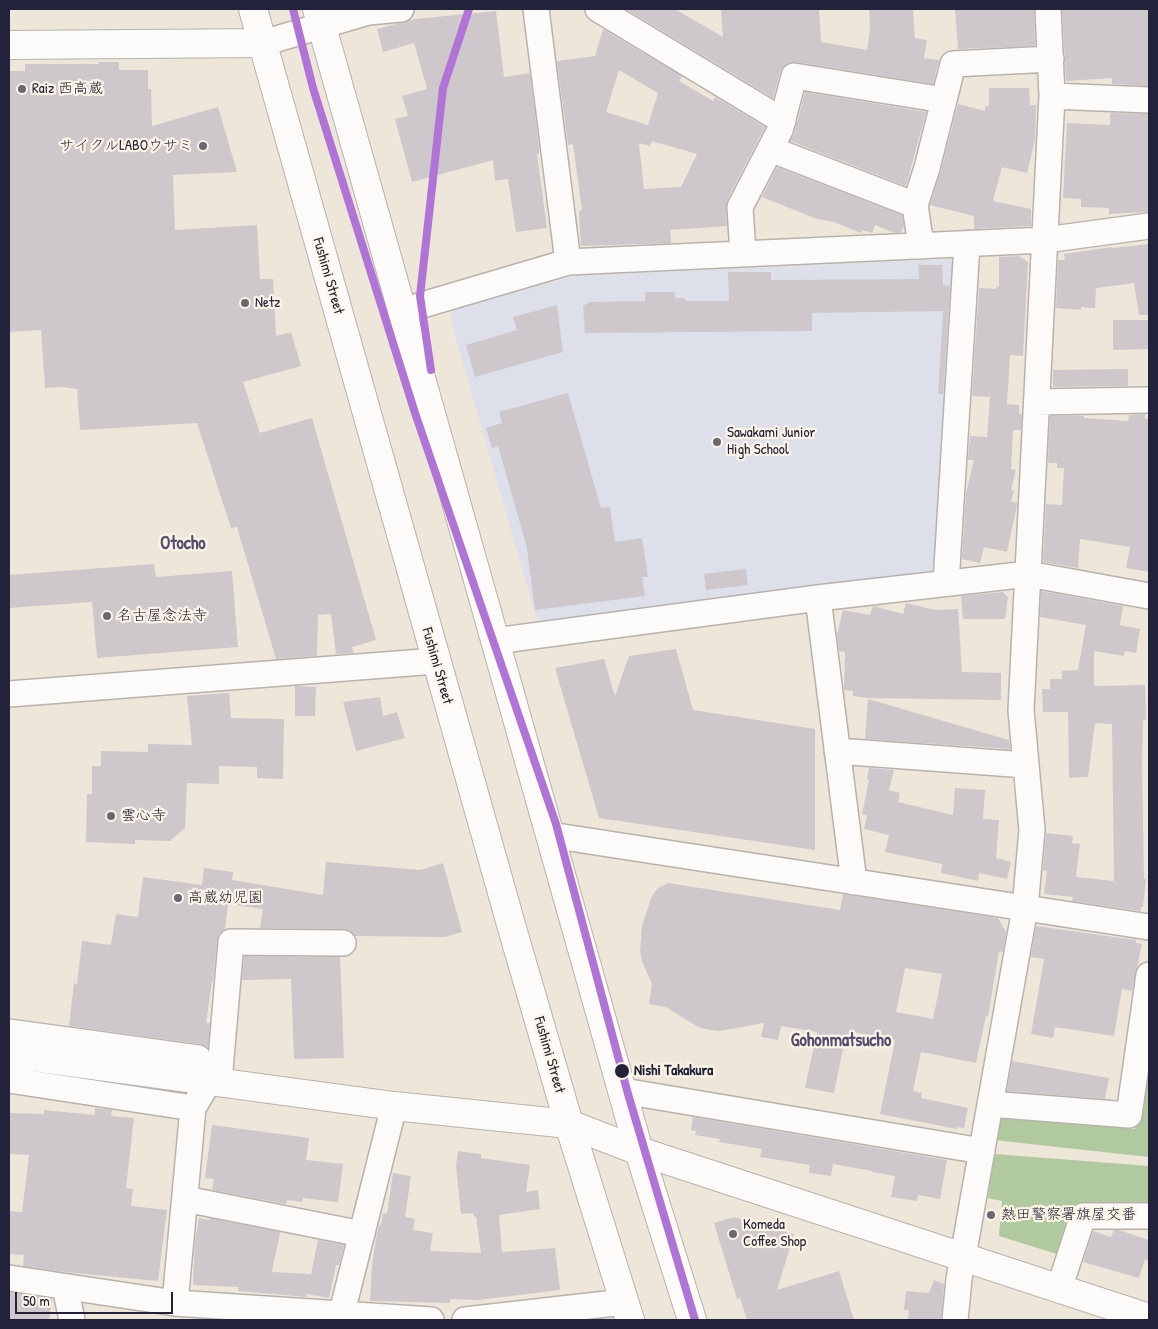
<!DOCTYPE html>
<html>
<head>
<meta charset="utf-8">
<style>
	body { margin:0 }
	#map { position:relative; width:1158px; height:1329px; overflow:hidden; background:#eee6d9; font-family:"Patrick Hand",sans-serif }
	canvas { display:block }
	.frame { position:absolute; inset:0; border:10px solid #22223b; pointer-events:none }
	.scale { position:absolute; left:15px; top:1292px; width:158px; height:22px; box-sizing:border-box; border:2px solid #22223b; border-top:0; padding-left:6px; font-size:15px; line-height:18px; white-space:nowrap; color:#22223b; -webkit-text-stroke:4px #fcf5e5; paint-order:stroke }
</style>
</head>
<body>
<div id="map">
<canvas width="1158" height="1329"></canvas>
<div class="frame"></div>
<div class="scale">50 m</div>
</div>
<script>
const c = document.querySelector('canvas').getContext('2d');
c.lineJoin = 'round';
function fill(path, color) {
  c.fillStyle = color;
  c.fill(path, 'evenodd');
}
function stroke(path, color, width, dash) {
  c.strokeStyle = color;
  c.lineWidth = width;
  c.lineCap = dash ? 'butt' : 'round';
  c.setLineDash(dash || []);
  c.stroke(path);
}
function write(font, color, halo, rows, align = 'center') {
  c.font = font + ' "Patrick Hand","Klee One",sans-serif';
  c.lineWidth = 4.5;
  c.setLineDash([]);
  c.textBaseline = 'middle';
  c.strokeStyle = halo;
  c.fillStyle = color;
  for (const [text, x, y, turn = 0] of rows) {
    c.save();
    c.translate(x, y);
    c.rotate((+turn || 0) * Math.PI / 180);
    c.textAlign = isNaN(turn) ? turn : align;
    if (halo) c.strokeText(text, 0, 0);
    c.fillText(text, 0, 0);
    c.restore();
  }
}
fill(new Path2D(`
	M952,259L959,267L941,565L934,571L545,623L536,617L450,318L453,310L574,276Z`), '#dddfeb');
fill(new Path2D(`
	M1149,1043V1157L994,1140L998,1121L1005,1116L1135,1129Z
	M994,1154L1149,1166V1207H1075L1060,1255L999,1236L1002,1201L988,1198Z`), '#b0c99e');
fill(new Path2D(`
	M626,9H675L723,37L721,9H819L821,42L867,50L870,29L869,9H913L915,38L927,40L924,58L939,60L933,84L796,62H790L784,66L780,72L773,98Z
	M955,9H1034L1035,44L1034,46L958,49Z
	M1062,9H1149V86L1112,84V78L1066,81Z
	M496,11L504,77L530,73L539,148V154H537L547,228L516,232L508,179L495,181L493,160L412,182L395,119L408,116L402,96L427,89L414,43L383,52L377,29L415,19Z
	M603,29L682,76L679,81L713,101L715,97L765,127L727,200L726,208L727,226L670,230L671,243L581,246L579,211L582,210L573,144L568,145L557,61L595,56ZM619,70L658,93L648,125L606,112ZM652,141L697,154L681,187L644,189L639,143L650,146Z
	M99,62H119V70H148V89H151L152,126L218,107L237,172L173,175L175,230L257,225L260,279H273L276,336L291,332L301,366L243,382L260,433L312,418L376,640L352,647L354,653L336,654L331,614L318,615L317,656L276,659L237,527L231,528L197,423L80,430L77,389L63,387L45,388L41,330L9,332V71H25V64H99Z
	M989,88H1029L1030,105H1036L1035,140L1027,173L1002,167L993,201L1031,209V225L1029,226L974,229V216L930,205L941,171L958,104L985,111V106H989Z
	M805,92L926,112L906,186L790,141L794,134Z
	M1110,113L1149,114V212L1109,214V208L1081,207V199L1063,198L1067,123L1110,125Z
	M777,167L902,215L904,226L901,232L895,233L875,225L872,233L862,230L861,233L834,222L817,219L762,197Z
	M1149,244V315H1139L1134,283L1096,288L1095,308L1081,307V310L1056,308L1058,260H1065L1064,254L1112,247V248Z
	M1019,256L1028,262L1023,356L1010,355L1007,404L1019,405V414H1022L1021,430H1013L1011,469L1016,470L1011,490L1014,491L1011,502L1017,503V505L1007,552L984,547L980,563L962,559L966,494L974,460H968L970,436L987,437L990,397L972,396L979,288L996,289L997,287H999V257Z
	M918,265H942L943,285L950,286L943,394H938L943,311L812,313V331L585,333L583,306L590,302L645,301V292H675V298H685L686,301H729L728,272H771V280L919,279Z
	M557,305L563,352L475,377L466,345L517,330L513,317Z
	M1113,320H1149V349L1113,350Z
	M1128,369V386L1053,387V370Z
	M568,393L601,508L610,507L615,542L642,538L648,577H642L645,596L535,610L527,548L498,446L492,448L486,428L502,423L499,412Z
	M1145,414V419H1149V572L1126,568L1130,547L1080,539L1078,568L1043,562L1046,504L1062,505L1064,468H1057V463H1048L1050,416H1084V418L1128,421L1129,415Z
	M154,564L156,577L232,571L238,647L97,658L92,602L9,608V575Z
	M746,569L748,585L706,590L704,574Z
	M1041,591L1123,606L1120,625L1140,629L1136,653L1125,651L1124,656L1094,651V686L1145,685L1146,720H1143L1142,764L1144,879H1146L1143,907H1141V911L1072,901L1073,897L1044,894L1047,871L1043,870L1046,833L1073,836L1072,843L1080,844L1076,877L1114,881L1112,724L1095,723L1088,777L1069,778L1068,712H1043L1042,689H1050V679H1062V671L1078,670L1086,625L1040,617Z
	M1003,592L1008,597L1005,619H963L961,596Z
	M906,603L935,610L958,609L962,672L1001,673V700L868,698L853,696V691L844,690L845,652L839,651L837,635L843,610L870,615L873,606L903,614Z
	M676,649L693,710L815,729V850L599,818L555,668L604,659L615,696L629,656Z
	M295,686L316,687L315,716H295Z
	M229,693L231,718L284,719L283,779L257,778V767L219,766V784L187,783L185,828L170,841L135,840V844L86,842L87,794H92V766H101V751L148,752V744L192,745L187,696Z
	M380,697L383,716L397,712L405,738L356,751L343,702Z
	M868,699L1009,740L1010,749L865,739Z
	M869,768L894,770L889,790L900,793L898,802L953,815L955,788L985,790L983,819L999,820L996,858L1011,862L1007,879L979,873L978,881L941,873L942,864L885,852L889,835L864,829L867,815L862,814L869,780L867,779Z
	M326,862L420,870L443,863L462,932L445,937L355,936L351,931L343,929L260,928L263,909L228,904L225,929L219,934L217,941L213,981H212L206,1023H210L208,1048L200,1044L69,1026L74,983L77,984L82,941L111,945L116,914L138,917L143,877L202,885L204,868L233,872L232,880L323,895Z
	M668,883L840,910L843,894L998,918L1006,932L1003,952L999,951L988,1017L986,1016L976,1063L921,1052L913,1091L922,1093L921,1098L968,1108L964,1128L957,1127V1129L880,1114L895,1041L854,1032L852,1041L845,1039L834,1093L805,1088L817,1032L781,1026L778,1040L761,1037L764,1023L720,1031L709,1030L698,1027L666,1007L649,1004L652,984L642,961L640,951L642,926L651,898L657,889ZM905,968L942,974L933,1019L896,1012Z
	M1036,926L1136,940V943L1142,944L1132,991L1122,989L1114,1036L1055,1027L1053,1038L1031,1034L1044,959L1031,957Z
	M244,956L340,957L344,1058L294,1059L291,979L242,980Z
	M1012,1061L1109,1078L1105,1099L1007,1091Z
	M95,1108L112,1110L111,1116L134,1118L126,1188L133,1189L131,1206L167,1210L158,1281L64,1272L23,1266L24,1255L9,1254V1211L22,1212L29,1155L9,1154V1113L44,1114V1110L95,1115Z
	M693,1117L947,1160L940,1199L918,1195L917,1201L891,1197L895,1176L872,1172V1171L833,1164L831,1176L809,1173L810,1165L760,1157L762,1149L719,1142L720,1139L695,1135L696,1131L691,1130Z
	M212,1125L309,1138L306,1160L343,1164L338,1202L303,1198L302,1202L287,1200L286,1204L212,1190L214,1179L205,1178Z
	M458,1151L481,1154V1158L530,1165L526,1192L538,1190L540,1209L499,1215L502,1252L555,1248L560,1290L478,1300L450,1299V1303L370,1301L372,1265L377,1233L379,1225H381L383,1213L387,1214L393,1173L411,1176L405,1217L415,1219L413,1230L433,1233L430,1251L481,1253L476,1217H474L473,1213L461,1214L456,1166Z
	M734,1217L794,1234L777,1290L839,1271L854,1320H747L740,1298L737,1299L714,1223Z
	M199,1218L209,1220V1218L280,1232L272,1272L311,1274L318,1240L344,1245L339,1265H336L329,1298L307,1294V1297L238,1291V1287L193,1285L195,1240Z
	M1114,1230H1119L1149,1240V1260H1145L1139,1278L1083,1262L1093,1231L1111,1237Z
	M934,1280L944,1284L941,1320H908L909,1310H904L906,1291L929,1293Z
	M9,1292L52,1299L49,1320H9Z`), '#cec8cc');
const minor = new Path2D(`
	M536,9L568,262
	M598,9L783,121
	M263,43L368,12L401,9
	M1052,96L1149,100
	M770,149L915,205
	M921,246L915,205L927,168L953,64L1051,59
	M743,254L740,207L780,130L794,76L944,100
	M402,311L568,262L1045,240L1149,226
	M1037,402L1149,400
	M946,583L967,244
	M818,598L854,882
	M495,641L818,598L1028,574L1149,596
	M9,694L436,661
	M837,751L1026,765
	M550,835L1149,927
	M9,1032L198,1058L209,1081L193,1108L175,1303
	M9,1080L193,1108
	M219,1082L231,942L343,943
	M623,1091L982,1151
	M990,1104L1129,1115L1149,975
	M185,1199L362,1234
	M9,1278L175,1303L431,1320
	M65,1287L72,1320
	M1059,1289L1083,1216H1149
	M340,1320L394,1106
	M465,1320L624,1302
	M955,1320L959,1279L1025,908L1032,830L1021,710L1052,96L1048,9`);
const tertiary = new Path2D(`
	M9,45L263,43
	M9,1054L394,1106L569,1124L639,1151L1149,1318`);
const trunk = new Path2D(`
	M253,9L514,935L569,1124L630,1320
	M317,9L639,1151L692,1320`);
stroke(minor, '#b7b2ac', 28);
stroke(tertiary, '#b7b2ac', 30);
stroke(trunk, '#b7b2ac', 30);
stroke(minor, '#fcfbf9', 25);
stroke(tertiary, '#fcfbf9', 28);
stroke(trunk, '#fcfbf9', 28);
stroke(new Path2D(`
	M293,9L313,88L415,413L556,824L628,1094L695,1320
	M431,370L420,296L443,88L469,9`), '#b074d6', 8);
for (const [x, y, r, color] of [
	[22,89,5,"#696772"],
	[203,146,5,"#696772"],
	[245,303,5,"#696772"],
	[717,442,5,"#696772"],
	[107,616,5,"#696772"],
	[111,816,5,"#696772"],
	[178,898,5,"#696772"],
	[622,1071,8,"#22223b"],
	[991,1215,5,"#696772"],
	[733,1234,5,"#696772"]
]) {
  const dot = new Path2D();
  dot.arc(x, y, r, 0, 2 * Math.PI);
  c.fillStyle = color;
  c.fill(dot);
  stroke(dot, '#fcf5e5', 2);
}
write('15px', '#22223b', '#fcf5e5', [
	["Raiz 西高蔵",32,89],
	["サイクルLABOウサミ",193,146,"right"],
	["Netz",255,303],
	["Sawakami Junior",727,433],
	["High School",727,450],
	["名古屋念法寺",117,616],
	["雲心寺",121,816],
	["高蔵幼児園",188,898],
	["熱田警察署旗屋交番",1001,1215],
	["Komeda",743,1225],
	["Coffee Shop",743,1242]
], 'left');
write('15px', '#22223b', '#fcf5e5', [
	["Fushimi Street",328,276,74],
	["Fushimi Street",437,666,74],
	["Fushimi Street",549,1055,74]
]);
write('bold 15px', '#22223b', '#fcf5e5', [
	["Nishi Takakura",634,1071]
], 'left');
write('bold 18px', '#524d71', '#fcf5e5', [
	["Otocho",183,544],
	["Gohonmatsucho",841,1041]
]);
</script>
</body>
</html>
